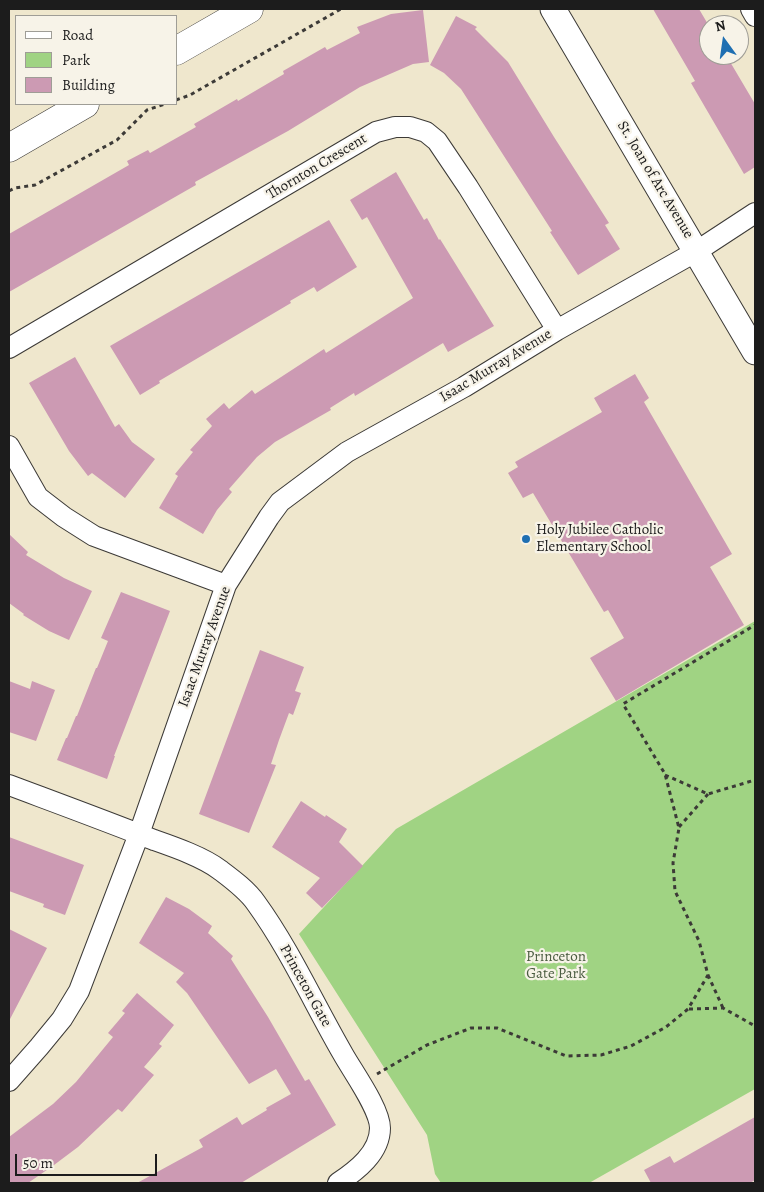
<!DOCTYPE html>
<html>
<head>
<meta charset="utf-8">
<style>
	body { margin:0 }
	#map { position:relative; width:764px; height:1192px; overflow:hidden; background:#efe7cd; font-family:Alegreya,serif }
	canvas { display:block }
	.frame { position:absolute; inset:0; border:10px solid #1c1c1c; pointer-events:none }
	.legend { position:absolute; left:15px; top:15px; width:162px; height:90px; box-sizing:border-box; background:#f7f3e8; border:1px solid #9f9d96; margin:0; padding:6px 9px; list-style:none; font-size:15px; color:#1c1c1c }
	.legend li { display:flex; align-items:center; gap:10px; height:25px }
	.legend b { width:25px; border:1px solid #9f9d96 }
	.north { position:absolute; left:699px; top:15px; width:50px; height:50px; box-sizing:border-box; background:#f7f3e8; border:1px solid #9f9d96; border-radius:50%; rotate:346deg; font-size:14px; font-weight:700; line-height:20px; text-align:center; color:#1c1c1c }
	.north::after { content:''; display:block; margin:auto; width:18px; height:22px; background:#1f6fb2; clip-path:polygon(50% 0,100% 100%,50% 72%,0 100%) }
	.scale { position:absolute; left:15px; top:1154px; width:142px; height:22px; box-sizing:border-box; border:2px solid #1c1c1c; border-top:0; padding-left:6px; font-size:15px; line-height:18px; white-space:nowrap; color:#1c1c1c; -webkit-text-stroke:4px #f7f3e8; paint-order:stroke }
</style>
</head>
<body>
<div id="map">
<canvas width="764" height="1192"></canvas>
<div class="frame"></div>
<ul class="legend">
<li><b style="height:6px;background:#fff"></b>Road</li>
<li><b style="height:14px;background:#a0d383"></b>Park</li>
<li><b style="height:14px;background:#cc9ab3"></b>Building</li>
</ul>
<div class="north">N</div>
<div class="scale">50 m</div>
</div>
<script>
const c = document.querySelector('canvas').getContext('2d');
c.lineJoin = 'round';
function fill(path, color) {
  c.fillStyle = color;
  c.fill(path, 'evenodd');
}
function stroke(path, color, width, dash) {
  c.strokeStyle = color;
  c.lineWidth = width;
  c.lineCap = dash ? 'butt' : 'round';
  c.setLineDash(dash || []);
  c.stroke(path);
}
function write(font, color, halo, rows, align = 'center') {
  c.font = font + ' Alegreya,serif';
  c.lineWidth = 4.5;
  c.setLineDash([]);
  c.textBaseline = 'middle';
  c.strokeStyle = halo;
  c.fillStyle = color;
  for (const [text, x, y, turn = 0] of rows) {
    c.save();
    c.translate(x, y);
    c.rotate((+turn || 0) * Math.PI / 180);
    c.textAlign = isNaN(turn) ? turn : align;
    if (halo) c.strokeText(text, 0, 0);
    c.fillText(text, 0, 0);
    c.restore();
  }
}
fill(new Path2D(`
	M755,621V1089L589,1183H441L435,1174L427,1135L299,934L396,829Z`), '#a0d383');
fill(new Path2D(`
	M653,9H699L709,26V55H726L755,104V167L744,174L691,83L695,81Z
	M423,10L429,62L413,64L360,87L288,131L195,182L196,185L175,197L9,292V234L129,165L127,161L148,150L150,153L196,127L194,124L237,99L238,101L284,74L283,71L325,47L327,50L360,33L357,27L391,14Z
	M456,16L477,27L475,29L508,62L554,137L609,223L605,225L620,249L578,275L550,232L552,231L461,89L444,73L430,65Z
	M396,172L424,220L427,218L439,240L440,239L494,326L448,352L443,343L355,396L354,393L330,408L331,410L275,442L257,457L229,489L232,492L217,510L203,534L159,508L178,476L175,474L193,452L190,450L212,426L206,419L224,403L229,409L252,390L255,394L324,349L326,353L413,298L367,217L362,220L350,200Z
	M329,220L357,267L317,292L314,287L290,301L291,303L159,381L160,383L140,395L110,346Z
	M75,357L115,427L119,424L132,442L155,459L125,498L92,473L88,476L69,451L29,383Z
	M635,374L649,398L644,402L732,554L710,567L744,625L616,701L590,658L624,638L608,610L604,612L533,493L523,498L508,473L518,467L515,462L602,412L594,398Z
	M9,534L28,552L26,555L64,578L92,591L69,640L49,631L23,615L24,614L9,603Z
	M121,592L170,611L114,756H115L107,779L57,760L66,738H67L76,716H77L96,668H97L108,641L101,638Z
	M260,650L304,667L295,691L301,693L293,715L289,713L279,740L271,764L276,765L249,833L199,814Z
	M9,681L30,689L32,681L55,690L36,741L9,732Z
	M301,801L325,817L326,815L347,829L339,842L363,866L322,908L306,893L320,878L272,847Z
	M9,837L84,865L65,915L43,907L44,904L9,891Z
	M166,897L189,909L212,926L208,933L233,956L231,959L268,1017L305,1081L309,1079L336,1125L241,1183H137L203,1147L199,1140L237,1117L242,1125L267,1110L266,1108L291,1094L276,1069L249,1084L187,993L176,982L184,973L139,943Z
	M9,929L47,948L9,1021Z
	M137,993L174,1025L159,1044L162,1046L144,1067L154,1075L122,1112L118,1109L78,1147L54,1165L28,1183H9V1137L53,1104L76,1082L113,1037L108,1033L125,1013L122,1011Z
	M755,1117V1180L750,1183H651L644,1170L670,1156L674,1163Z`), '#cc9ab3');
const minor = new Path2D(`
	M751,9L755,16
	M9,348L376,132L395,127H410L426,132L437,141L468,187L557,330
	M9,446L38,497L64,517L94,536L226,585
	M9,785C57,803 106,821 154,840C174,847 203,857 220,870C232,879 247,890 256,903C290,950 314,1004 343,1054C353,1072 380,1109 380,1128C380,1153 356,1171 338,1183
	M9,1081L39,1047L62,1019L79,991L139,834L226,585L269,517L280,502L347,452L464,387L557,330L697,251L755,213`);
const tertiary = new Path2D(`
	M553,9L755,352`);
const secondary = new Path2D(`
	M176,51L249,9
	M9,148L85,104`);
stroke(minor, '#3c3a37', 22);
stroke(tertiary, '#3c3a37', 27);
stroke(secondary, '#3c3a37', 29);
stroke(new Path2D(`
	M176,100L190,95L341,9
	M9,191L15,188L35,185L117,140L147,110L165,104
	M665,775L708,794L755,780
	M679,827L708,794
	M708,975L723,1008
	M689,1009L723,1008L755,1026
	M377,1074L427,1045L471,1028H497L566,1056L601,1055L631,1046L666,1027L688,1009L708,975L699,941L675,891L673,863L679,828L665,774L623,704L755,625`), '#3c3a37', 3, [4, 4]);
stroke(minor, '#fff', 20);
stroke(tertiary, '#fff', 25);
stroke(secondary, '#fff', 28);
for (const [x, y, r, color] of [
	[526,539,5,"#1f6fb2"]
]) {
  const dot = new Path2D();
  dot.arc(x, y, r, 0, 2 * Math.PI);
  c.fillStyle = color;
  c.fill(dot);
  stroke(dot, '#f7f3e8', 2);
}
write('15px', '#1c1c1c', '#f7f3e8', [
	["Thornton Crescent",317,167,-31],
	["St. Joan of Arc Avenue",655,180,59],
	["Isaac Murray Avenue",496,366,-31],
	["Isaac Murray Avenue",205,647,-70],
	["Princeton Gate",305,986,61]
]);
write('15px', '#1c1c1c', '#f7f3e8', [
	["Holy Jubilee Catholic",536,530],
	["Elementary School",536,547]
], 'left');
write('15px', '#4a5c40', '#f7f3e8', [
	["Princeton",556,957],
	["Gate Park",556,974]
]);
</script>
</body>
</html>
